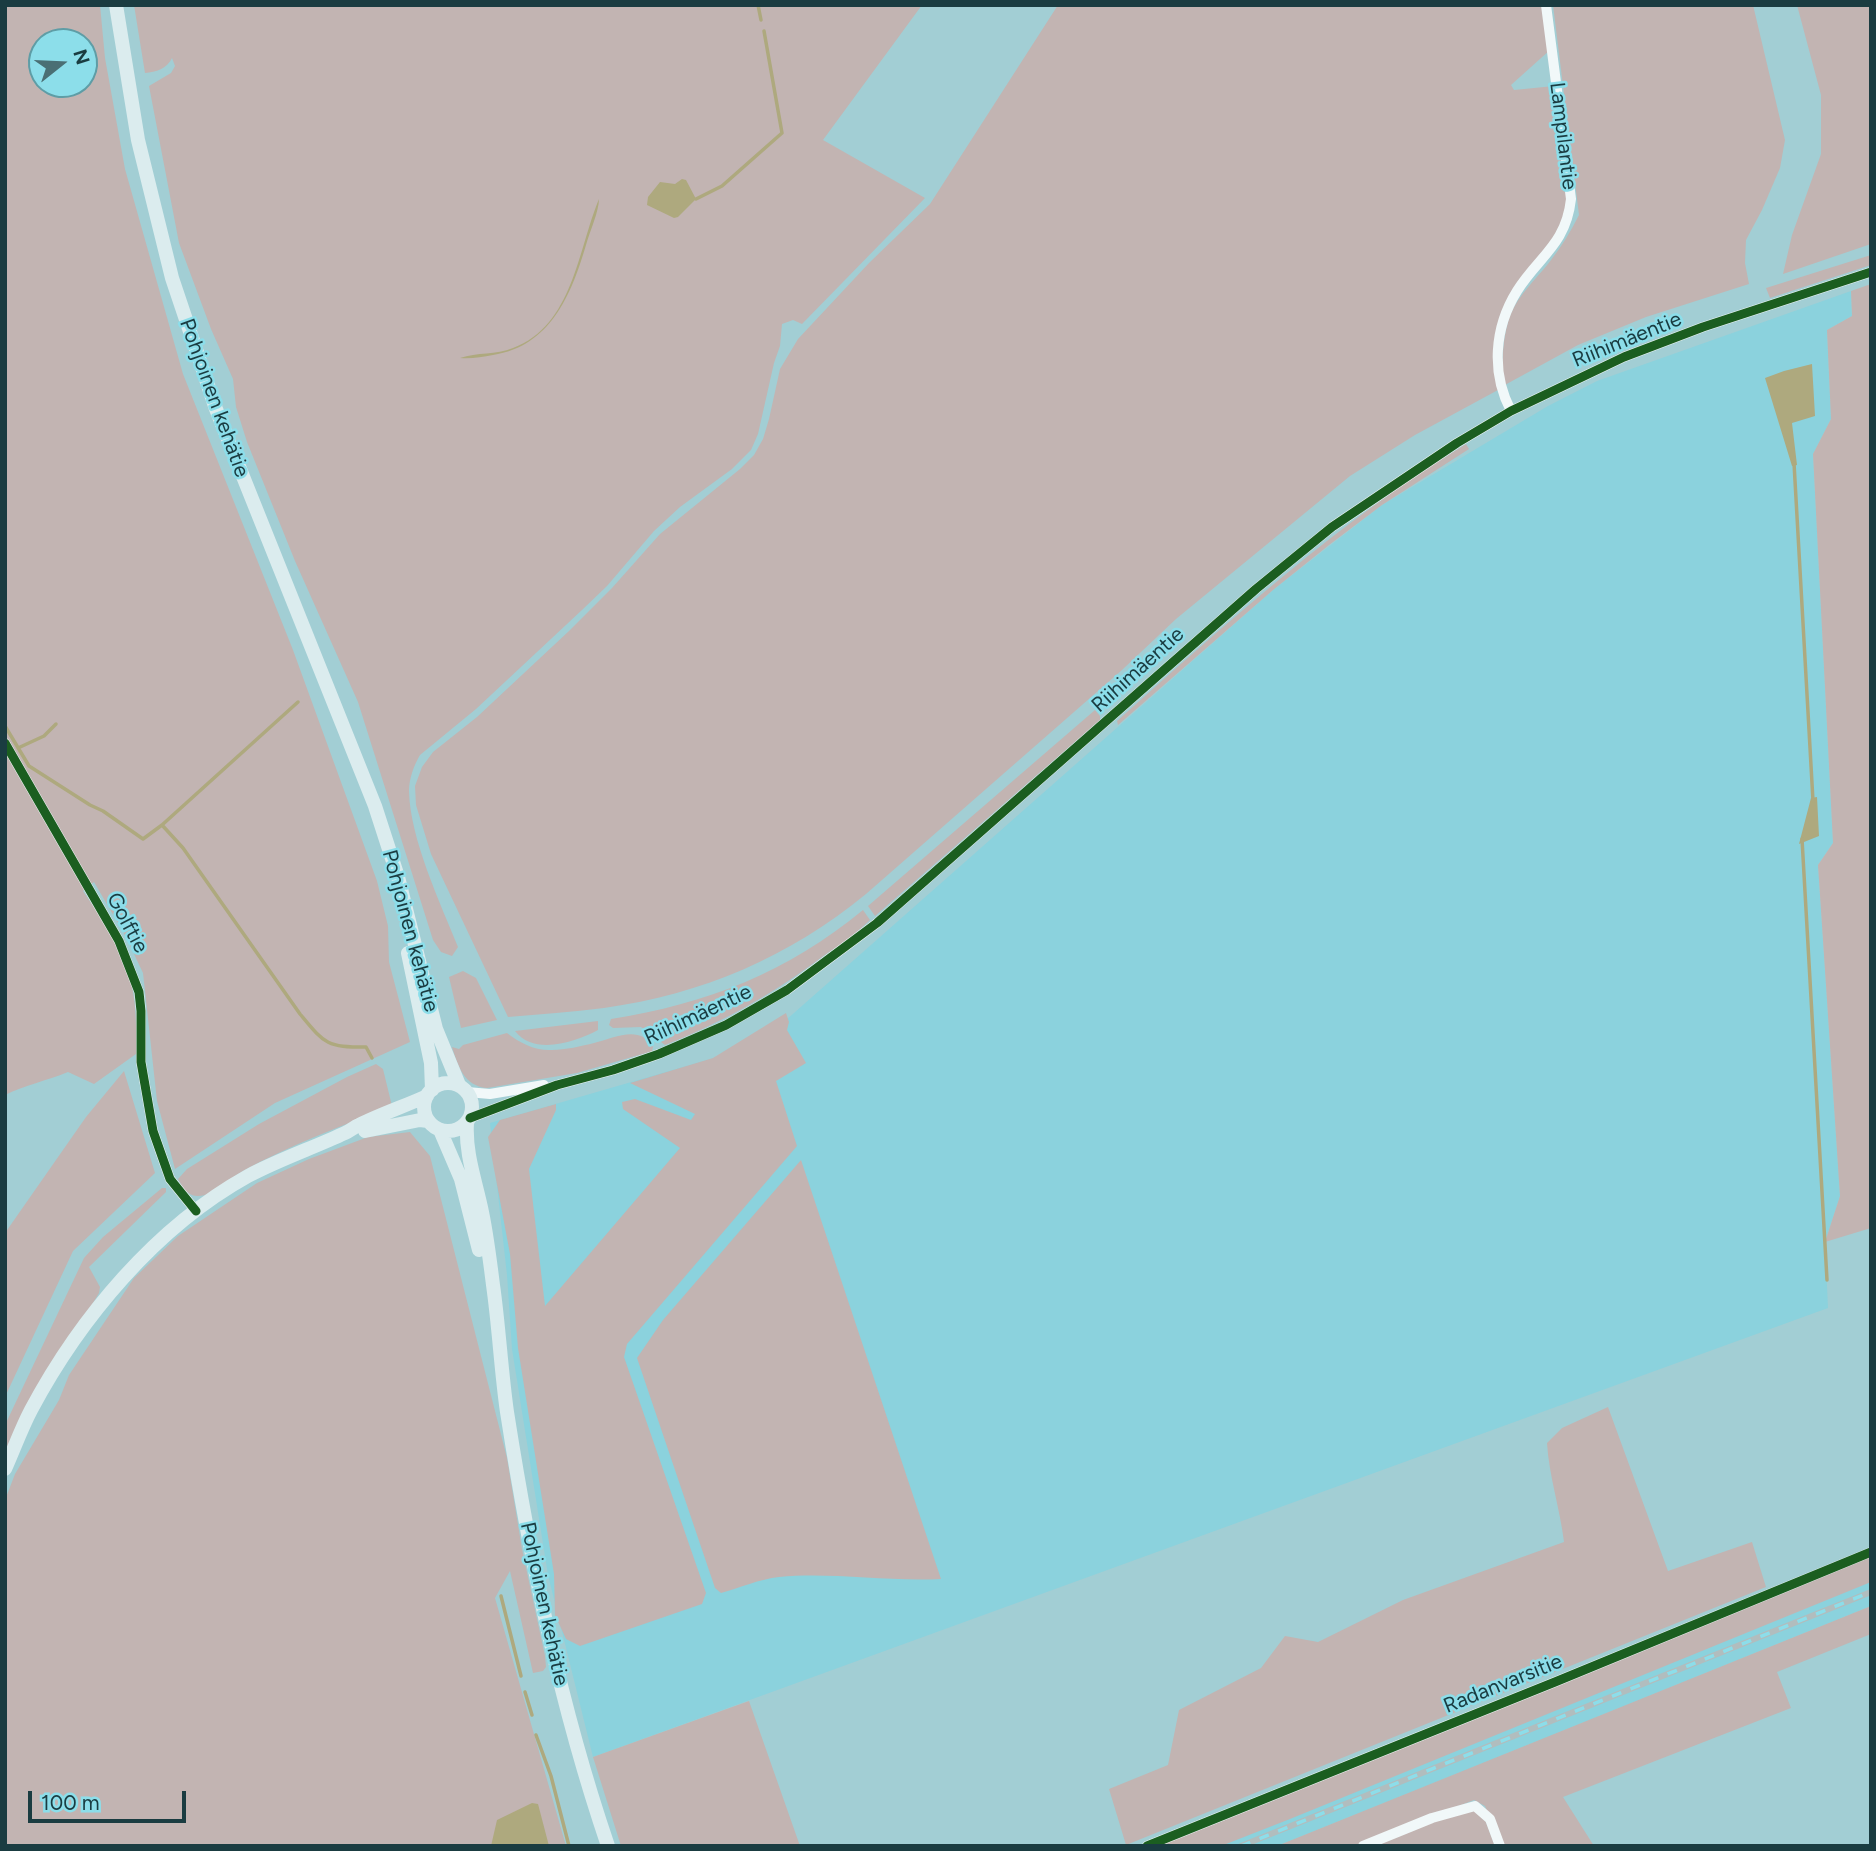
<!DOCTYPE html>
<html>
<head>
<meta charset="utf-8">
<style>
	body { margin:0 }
	#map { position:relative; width:1876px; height:1851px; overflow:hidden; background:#a2ced4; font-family:Figtree,sans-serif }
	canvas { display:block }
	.frame { position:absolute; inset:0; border:7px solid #1a3c41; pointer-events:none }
	.north { position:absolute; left:28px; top:28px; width:70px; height:70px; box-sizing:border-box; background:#8cdeea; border:2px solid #5e9da6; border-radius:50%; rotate:72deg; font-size:19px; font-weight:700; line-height:28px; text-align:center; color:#1a3c41 }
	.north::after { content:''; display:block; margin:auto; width:24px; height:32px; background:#4a6f74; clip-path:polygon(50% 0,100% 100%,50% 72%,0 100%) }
	.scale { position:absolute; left:28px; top:1791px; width:158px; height:32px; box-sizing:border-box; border:4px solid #1a3c41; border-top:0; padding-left:9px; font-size:21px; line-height:24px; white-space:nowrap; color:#1a3c41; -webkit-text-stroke:5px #8cdeea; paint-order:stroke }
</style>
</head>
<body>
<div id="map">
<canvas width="1876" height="1851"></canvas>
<div class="frame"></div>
<div class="north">N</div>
<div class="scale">100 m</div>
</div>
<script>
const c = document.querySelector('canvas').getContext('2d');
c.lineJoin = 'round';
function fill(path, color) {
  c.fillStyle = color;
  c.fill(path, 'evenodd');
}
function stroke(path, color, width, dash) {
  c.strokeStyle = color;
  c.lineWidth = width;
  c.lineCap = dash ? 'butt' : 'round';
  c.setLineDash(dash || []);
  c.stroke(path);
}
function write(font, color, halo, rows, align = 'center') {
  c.font = font + ' Figtree,sans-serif';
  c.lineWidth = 5;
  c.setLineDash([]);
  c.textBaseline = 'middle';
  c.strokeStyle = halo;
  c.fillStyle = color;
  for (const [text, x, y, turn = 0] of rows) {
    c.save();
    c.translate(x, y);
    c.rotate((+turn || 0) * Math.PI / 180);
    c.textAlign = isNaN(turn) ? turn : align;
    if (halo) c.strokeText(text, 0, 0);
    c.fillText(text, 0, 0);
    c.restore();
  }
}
fill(new Path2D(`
	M1851,291L1852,316L1827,330L1831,419L1813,454L1833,843L1818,865L1840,1196L1825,1242L1828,1308L593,1757L548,1575L512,1349L507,1275L490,1123L745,1049L786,1020L1273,590L1382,505L1548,406L1597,381Z
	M1871,1565V1606L1392,1800L1277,1846H1173Z`), '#8bd2dd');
fill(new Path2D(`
	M5,5H100L105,58L125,169L183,374L293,650L377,881L388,926L389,962L410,1042L275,1103L175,1169L157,1101L143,973L126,937L94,882L83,891C102,919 123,949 131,983C137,1006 136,1031 136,1054L94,1084L68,1072C46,1081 25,1085 5,1095ZM42,42H84V84H42Z
	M134,5H922L823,140L925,198L802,324L793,320L782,324L780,346L774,363L758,434L751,450L732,469L680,507L654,531L607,586L582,610L476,709L420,755C414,765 409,779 409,791C410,839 440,902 458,947L452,956L441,952L433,940L358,702L295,561L247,442L236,407L233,379L211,329L179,243L149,86L171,73L175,66L172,58C167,69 156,72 145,73Z
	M1058,5H1544L1550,50L1511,85L1514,90L1554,86L1568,208L1565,221L1500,315L1498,390L1415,435L1350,476L1176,619L1122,670L866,894C789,957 703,994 604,1008C572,1012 540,1014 508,1017L431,854L416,805L415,786L422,767L433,752L477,717L569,631L612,588L660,534L740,469L754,455L763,439L769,419L780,369L798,339L869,263L930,204Z
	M1553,5H1753L1785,140L1780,168L1762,210L1746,240L1745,263L1749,284L1646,317L1578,345L1503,386C1502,364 1502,343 1508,322C1515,297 1536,280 1551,260C1562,246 1571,231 1579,215Z
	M1797,5H1871V244L1783,274L1792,235L1821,154V95Z
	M1871,255V265L1770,298L1766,288Z
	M1871,284V1228L1825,1242L1840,1196L1818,865L1833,843L1813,454L1831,419L1827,330L1852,316L1851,291Z
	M1466,444L1469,449L1382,505L1329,545L1273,590L1118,725L1117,721C1228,622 1338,522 1466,444Z
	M1095,710L1100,716V720L875,916L868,906Z
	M863,910L870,920C856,934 839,945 822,957C771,995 725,1021 665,1045L641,1027L613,1028L609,1025L611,1019C707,1004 788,972 863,910Z
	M463,971L476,978L497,1020L461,1028L449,977Z
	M786,1013L789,1022L787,1030L806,1063L776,1081L797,1146L627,1344L624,1357L706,1593L702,1604L580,1646L566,1639L555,1615L554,1574L518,1348L510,1254L488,1137L500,1120L556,1104V1110L529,1169L545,1306L680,1148L623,1109L622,1102L635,1099L691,1120L695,1114L630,1083L713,1058Z
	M598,1021V1030C576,1042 534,1056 515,1031Z
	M507,1033C520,1043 535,1051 552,1050C565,1050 582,1046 594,1043C614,1038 640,1024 653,1047L652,1051L646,1053L577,1073L487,1088C464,1086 458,1066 452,1047L459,1049L463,1045Z
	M376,1064L383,1069L392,1106C342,1126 290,1145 243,1171C230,1178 213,1197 197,1196C187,1196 182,1186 178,1179L187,1169L259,1124L347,1077Z
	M124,1071L155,1173L73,1251L5,1397V1233L86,1117Z
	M410,1132L430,1156L507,1458L522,1549L545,1656L546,1667L543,1671L533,1673L510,1571L495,1598L566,1846H5V1500L15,1474L59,1400L69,1375L134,1278L178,1236L257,1183L309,1159L368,1137Z
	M801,1160L941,1579C887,1582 832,1572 779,1577C760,1579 739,1588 721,1593L715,1588L637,1358L663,1320Z
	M162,1188H166V1192L89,1267L100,1287L99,1293L5,1451V1425L84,1258L103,1237Z
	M1608,1407L1668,1571L1752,1542L1766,1587L1126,1845L1109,1789L1168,1765L1179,1710L1261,1668L1285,1636L1318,1642L1403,1600L1564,1542C1560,1509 1549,1476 1547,1443L1562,1428Z
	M1871,1555V1582L1290,1819L1221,1846H1155Z
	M1871,1606V1634L1777,1672L1791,1708L1563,1797L1594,1846H1502L1485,1806L1474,1800L1357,1846H1277Z
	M749,1701L800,1846H621L593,1757Z
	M1473,1808L1486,1822L1495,1846H1375L1463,1810Z`), '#c2b4b2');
fill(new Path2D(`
	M682,179L686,180L696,199L678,217L674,218L647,205L648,197L660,182L675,184Z
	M599,199C599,211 590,231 586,245C571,296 550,346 493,355C482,357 471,359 460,358C477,352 496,355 513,348C573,326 578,249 599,199Z
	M1812,364L1815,416L1792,423L1797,465L1792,466L1765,378L1784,371Z
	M1817,797L1819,836L1799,844L1811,798Z
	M532,1803L538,1804L549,1846H491L497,1820Z`), '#aea97e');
stroke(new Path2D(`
	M758,5L761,20
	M696,199L722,186L782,133L764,31
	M1794,463L1813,801
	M5,726L29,766L90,805L103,811L143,839L162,825L183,848L300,1014C325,1044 326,1047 366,1047L372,1058
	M18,748L44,736L56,724
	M162,825L298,702
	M1802,839L1827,1280
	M501,1596L521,1676
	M525,1692L532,1715
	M536,1735L551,1776L569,1846`), '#aea97e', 3.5);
stroke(new Path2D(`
	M1511,411C1491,373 1494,328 1517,291C1538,257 1566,245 1571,199L1546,5
	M5,743L119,941L139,992L141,1011V1062L153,1131L170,1179L196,1211
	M467,1092L490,1094L544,1085
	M470,1118L557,1085L613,1070L659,1054L726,1025L787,990L877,923L1256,589L1332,527L1457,443L1511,411L1624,357L1703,327L1871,272
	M1147,1846L1555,1682L1871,1552
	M1363,1846L1432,1818L1475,1806L1490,1819L1500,1846`), '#f1f8f9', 10);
stroke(new Path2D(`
	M116,5L138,140L172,278L216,409L375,806L398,877L436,1029L459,1085
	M408,953L431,1063L432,1090
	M424 1107a24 24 0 1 1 48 0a24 24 0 1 1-48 0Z
	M467,1123C465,1154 476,1182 482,1212C487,1236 490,1261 493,1285C499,1327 501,1370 507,1412C530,1559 560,1705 608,1846
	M440,1130L461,1179L479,1250
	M365,1131L420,1120L428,1121
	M5,1469C14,1449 21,1429 31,1410C80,1318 156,1227 248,1176C280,1159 313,1148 345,1133C350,1131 354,1127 359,1125C381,1114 405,1106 427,1096`), '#dbecee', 14);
const rail = new Path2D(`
	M1241,1846L1871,1592`);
stroke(rail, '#b1bdbe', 6);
stroke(rail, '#8cdeea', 3.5, [10]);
stroke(new Path2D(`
	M5,743L119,941L139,992L141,1011V1062L153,1131L170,1179L196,1211
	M470,1118L557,1085L613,1070L659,1054L726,1025L787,990L877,923L1256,589L1332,527L1457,443L1511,411L1624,357L1703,327L1871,272
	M1147,1846L1555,1682L1871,1552`), '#1b5e20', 9);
write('21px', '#1a3c41', '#8cdeea', [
	["Lampilantie",1563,136,83],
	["Riihimäentie",1627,340,-22],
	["Pohjoinen kehätie",214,398,70],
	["Riihimäentie",1138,670,-42],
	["Golftie",127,923,62],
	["Pohjoinen kehätie",410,931,75],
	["Riihimäentie",698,1015,-25],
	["Pohjoinen kehätie",544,1604,78],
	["Radanvarsitie",1503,1684,-22]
]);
</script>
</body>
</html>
